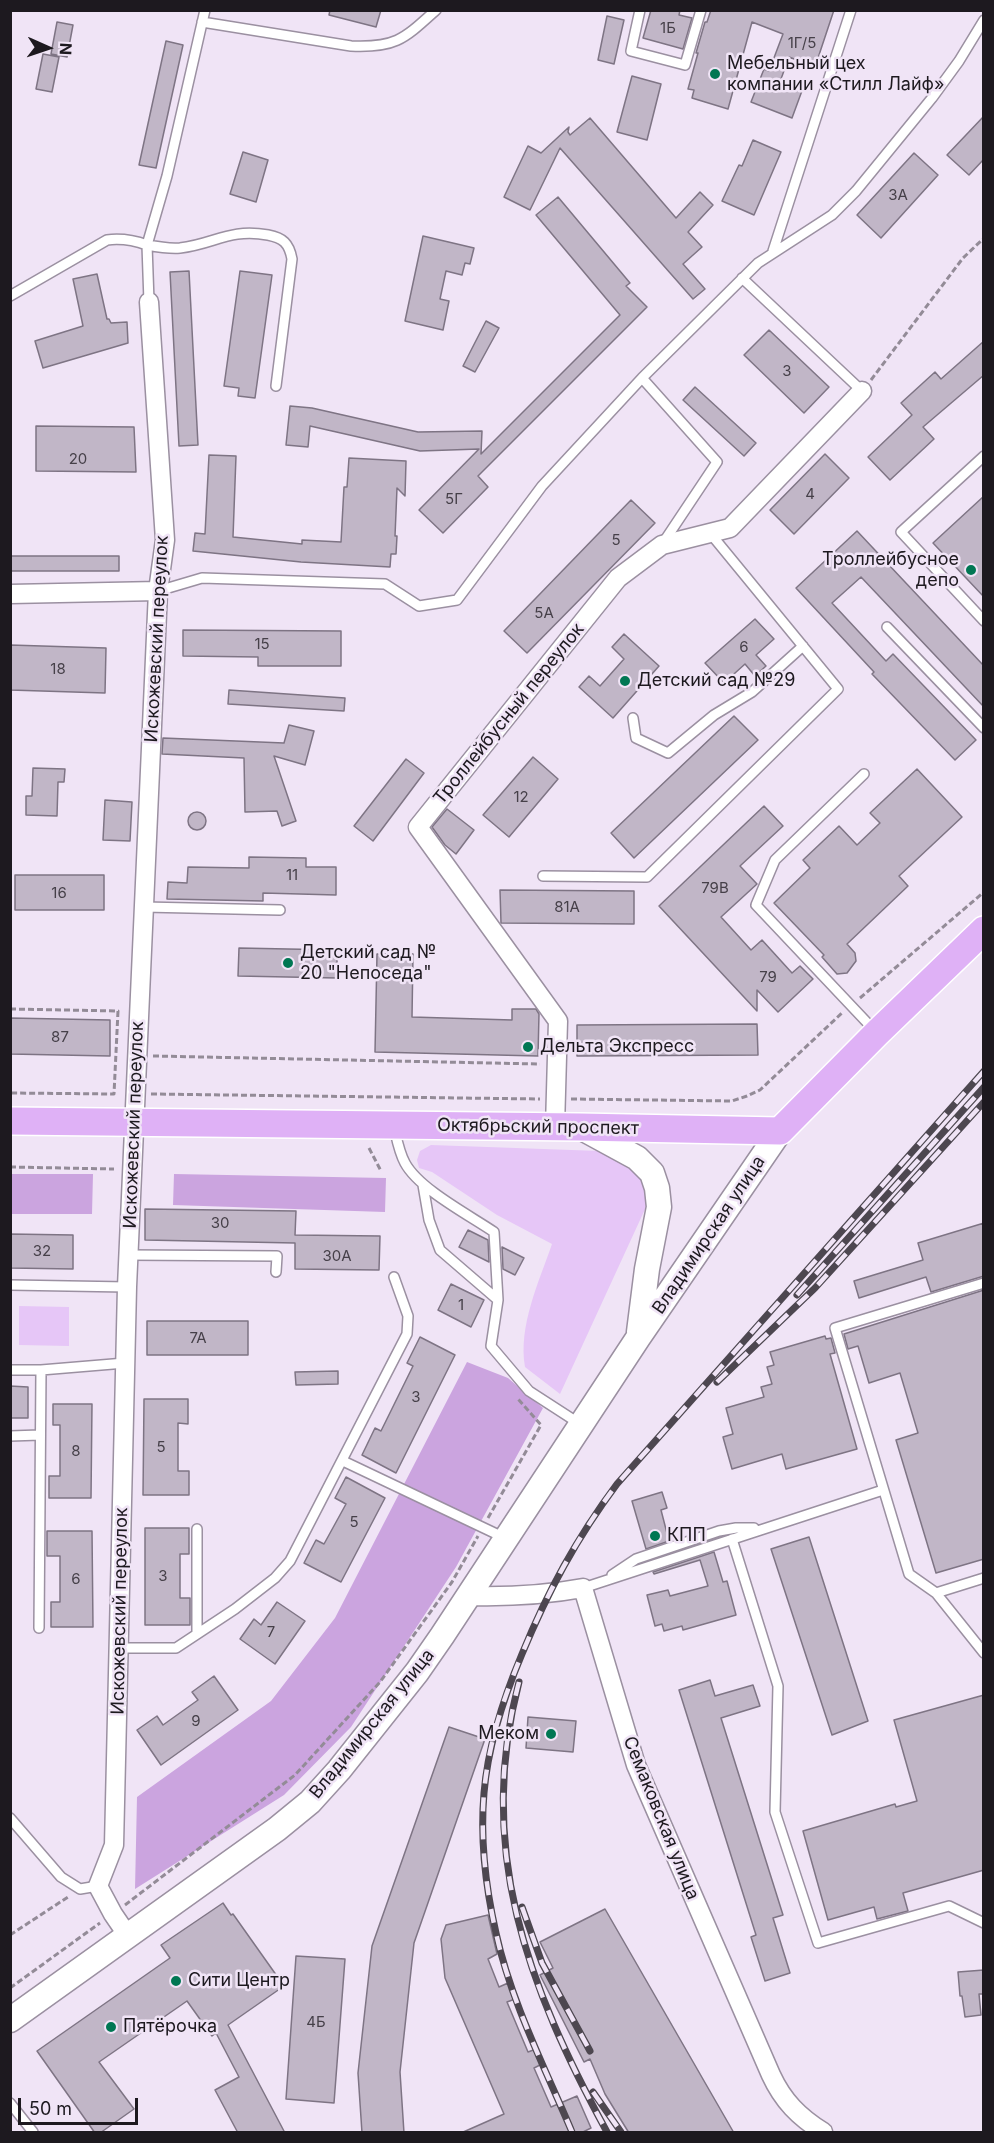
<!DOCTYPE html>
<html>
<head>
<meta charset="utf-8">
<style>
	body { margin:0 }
	#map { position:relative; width:994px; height:2143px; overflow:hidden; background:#f0e4f6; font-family:Inter,sans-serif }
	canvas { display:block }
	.frame { position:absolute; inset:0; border:12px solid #1d191f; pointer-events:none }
	.north { position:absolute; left:18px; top:18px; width:60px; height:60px; -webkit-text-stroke:4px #f0e4f6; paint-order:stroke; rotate:93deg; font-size:16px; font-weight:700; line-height:24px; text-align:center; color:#1d191f }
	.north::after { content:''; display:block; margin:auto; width:21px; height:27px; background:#1d191f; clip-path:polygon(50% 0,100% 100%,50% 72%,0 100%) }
	.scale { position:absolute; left:18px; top:2098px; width:120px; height:27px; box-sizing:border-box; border:3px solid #1d191f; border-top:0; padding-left:8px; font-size:18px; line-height:21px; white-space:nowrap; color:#1d191f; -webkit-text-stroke:4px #f0e4f6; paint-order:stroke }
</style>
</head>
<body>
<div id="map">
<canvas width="994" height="2143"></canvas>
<div class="frame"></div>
<div class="north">N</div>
<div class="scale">50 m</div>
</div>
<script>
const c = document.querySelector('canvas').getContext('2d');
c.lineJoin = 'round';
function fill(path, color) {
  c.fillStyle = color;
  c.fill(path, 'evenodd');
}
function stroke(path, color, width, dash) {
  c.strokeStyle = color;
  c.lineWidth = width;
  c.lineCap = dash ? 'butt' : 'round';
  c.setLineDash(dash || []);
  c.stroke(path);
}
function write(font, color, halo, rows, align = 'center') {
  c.font = font + ' Inter,sans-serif';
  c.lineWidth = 5;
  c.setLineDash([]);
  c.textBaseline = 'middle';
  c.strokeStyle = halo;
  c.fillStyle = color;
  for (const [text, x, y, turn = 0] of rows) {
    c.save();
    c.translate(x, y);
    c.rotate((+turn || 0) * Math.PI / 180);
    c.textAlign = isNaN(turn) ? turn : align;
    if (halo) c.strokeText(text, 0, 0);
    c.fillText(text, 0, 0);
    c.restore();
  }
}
fill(new Path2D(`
	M431,1145L600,1151C630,1159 648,1174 646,1207L560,1394L525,1367C518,1326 539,1282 552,1244L497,1215L432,1172L419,1168L417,1160L420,1151Z
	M19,1306L69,1307V1346L19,1345Z`), '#e6c6f7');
fill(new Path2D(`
	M11,1174H93L92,1214H11Z
	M174,1174L386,1178L385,1212L173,1205Z
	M467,1362L508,1378L543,1408L456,1567L351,1727L284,1795L135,1889L137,1797L271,1701L335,1618Z`), '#cba4df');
const building = new Path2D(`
	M330,10H381L376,27L329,15Z
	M651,10H680L679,15L692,18L683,49L643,38Z
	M711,10H834L815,67L789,57L781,79L803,88L792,118L751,102L764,69L769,71L783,34L752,22L728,109L692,98L694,90L688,89L698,53H696L705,22H707Z
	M607,16L624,20L614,64L598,60Z
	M57,22L73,25L67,57L51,54Z
	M166,41L183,45L156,168L139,165Z
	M43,54L59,57L52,92L36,89Z
	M632,76L661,84L647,140L617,132Z
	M984,116V159L969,175L947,155Z
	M590,118L676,218L700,192L713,205L688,232L702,247L683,264L705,289L693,299L560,148L530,210L504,197L528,146L541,153L569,127L568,132L570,135Z
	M753,140L781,152L754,215L722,201L739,165L742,166Z
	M243,152L268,160L256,202L230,194Z
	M914,153L938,175L881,238L857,215Z
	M558,197L630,283L626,286L647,307L478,476L488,487L443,533L419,510L479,449L420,451L310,426L308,447L286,445L290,406L312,408L418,432L482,431L481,454L620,315L536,215Z
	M423,236L474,248L470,264L465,263L462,275L446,271L440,299L449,301L443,330L405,321Z
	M189,271L198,445L179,446L170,272Z
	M240,271L272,275L255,398L238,396L239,388L224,386Z
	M97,274L107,319H109L111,323L127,322L128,343L43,368L35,341L83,326L73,279Z
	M486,321L499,328L475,372L463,366Z
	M769,330L829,387L804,413L744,355Z
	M984,341V375L923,427L934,439L890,480L868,457L912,415L901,403L935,372L941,379Z
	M695,387L756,443L744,456L683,400Z
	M36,426L134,427L136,472L36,471Z
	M825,454L849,478L794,534L770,510Z
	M209,455L236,456L233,537L302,544V540L341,542L344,487H347L349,458L406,461L405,496L397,488L395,536H397L396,554H391L390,567L301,562L193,551L195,533L205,534Z
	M984,496V597L933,543Z
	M631,500L655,523L527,653L504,631Z
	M857,531L984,666V707L861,577L832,603L886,661L893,654L976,740L955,760L872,674L874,672L796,588Z
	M10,556H119V571H10Z
	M755,619L774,639L756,655L766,666L755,676L745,664L724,683L705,663Z
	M183,630L341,631V666H258V657L183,656Z
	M624,634L659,666L613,718L579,687L589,676L600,686L624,659L612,647Z
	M10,645L106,648L105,693L10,690Z
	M229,690L345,698L344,711L228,704Z
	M734,716L758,740L634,858L611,833Z
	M289,725L314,731L305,765L274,756L296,821L282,826L277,811L245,812L244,758L162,754L163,738L284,743Z
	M533,757L558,779L509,837L483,815Z
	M406,759L424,773L373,841L354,826Z
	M33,768L65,769L64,782H58L57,816L26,815V796H32Z
	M917,769L962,817L899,876L908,886L847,944L855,953L856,961L847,973L837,974L822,957L824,955L774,903L810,868L803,860L839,826L857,845L880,823L870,813Z
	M105,800L132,802L130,841L103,840Z
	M764,806L783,826L740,866L757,884L721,917L751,950L762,940L792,973L800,966L813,979L778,1012L757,990V1011L659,906Z
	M447,809L474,830L456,854L445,845L432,827Z
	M188 821a9 9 0 1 1 18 0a9 9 0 1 1-18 0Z
	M249,857L306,858V867H336V895L263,893V901L167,899L168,882L187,883L188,867L249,868Z
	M15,875H104V910H15Z
	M500,890L634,891V924L501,923Z
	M239,948L337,950V978L238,976Z
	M377,954H413L412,1017L512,1020V1009H536L539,1014L538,1056L375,1052Z
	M10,1018L110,1020V1056L10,1054Z
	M757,1024L758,1055L577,1056V1025Z
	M145,1209L296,1211L295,1235L380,1236L379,1270L295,1269V1243L145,1240Z
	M984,1223V1276L931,1292L926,1277L859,1298L854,1281L923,1260L918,1243Z
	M468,1230L488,1240L489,1262L459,1247Z
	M10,1234L73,1235V1269L10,1268Z
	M502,1247L524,1258L515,1275L503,1269Z
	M451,1284L484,1300L471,1327L438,1310Z
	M984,1290V1559L936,1573L896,1440L918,1433L900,1373L869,1383L858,1346L848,1349L844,1334Z
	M147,1321H248V1355H147Z
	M825,1336L826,1339L831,1338L835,1353L830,1354L857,1449L786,1469L782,1454L732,1469L723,1437L733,1434L726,1408L764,1397L761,1387L772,1384L767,1367L774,1365L770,1352Z
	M420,1337L455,1355L396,1473L362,1455L375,1428L381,1431L413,1366L407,1363Z
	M338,1371V1384L296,1385L295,1372Z
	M10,1386L28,1387V1418H10Z
	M144,1399H188V1424L178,1423V1471H189V1495H143Z
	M53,1404H92L91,1498H49V1476H60V1425H53Z
	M346,1477L385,1498L341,1582L304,1563L316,1540L324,1544L346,1504L335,1498Z
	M662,1492L667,1508L661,1510L669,1541L646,1549L632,1501Z
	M145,1528H189V1554H180V1598H190V1625H145Z
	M47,1531H92L93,1627H51V1602H60V1556H47Z
	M809,1537L868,1721L832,1735L771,1549Z
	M714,1552L723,1582L727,1581L736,1615L683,1630L682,1626L664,1631L662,1624L655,1626L647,1595L668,1590L670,1596L708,1586L700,1560L654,1574L653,1572Z
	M277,1602L305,1621L275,1664L240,1639L254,1619L261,1625Z
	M214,1676L238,1710L161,1765L137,1730L157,1716L163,1725L198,1700L192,1692Z
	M710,1680L715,1696L753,1685L760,1706L721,1718L783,1915L773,1918L790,1973L765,1981L751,1937L756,1935L679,1690Z
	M984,1695V1870L903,1893L908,1911L877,1919L874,1907L828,1920L803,1831L895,1804L896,1807L917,1801L894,1720Z
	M528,1717L576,1721L573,1752L526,1748Z
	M449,1727L485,1739L414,1943L400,2072L404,2133H362L358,2073L372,1946Z
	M223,1903L231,1915L233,1914L284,1986L228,2025L285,2133H238L215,2090L239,2077L216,2033L212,2036L187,2001L99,2062L134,2109L100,2133H95L37,2051L170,1958L161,1945Z
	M605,1909L734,2133H629L605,2094L590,2059L584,2062L540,1975L553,1968L540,1942Z
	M488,1915L497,1954L488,1959L499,1987L508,1983L515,1999L507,2002L528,2052L536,2049L542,2064L534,2068L551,2107L577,2096L591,2128L581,2133H461L504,2114L445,1978L441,1939L446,1925Z
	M296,1956L345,1959L334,2103L286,2099Z
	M984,1970V1994H979L981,2015L965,2017L962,1996H960L958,1972Z`);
fill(building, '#c1b6c7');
stroke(building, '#7e7484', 1.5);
const lane = new Path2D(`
	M640,10L631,51L685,65L701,10
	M202,22L351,46C396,48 404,39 436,10
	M773,251L851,10
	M742,278L862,391
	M10,296L107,240C122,238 133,240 147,245L167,176L205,10
	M149,302L147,245C158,247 169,249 180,248C215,244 229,228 268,235C283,238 289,243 292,259L276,386
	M642,378L717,462L663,543
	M984,456L901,532L984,621
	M158,591L202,578L385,584L419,606L457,600L542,486L642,378L758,263L832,215L856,191L932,98L959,61L984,20
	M887,627L984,728
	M633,718L636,738L668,753L714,715L752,692L803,646
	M864,774L775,860L756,905L875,1031
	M543,876L647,877L838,689L710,533
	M144,907L280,910
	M394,1127C397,1140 399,1152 405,1163C419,1189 469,1215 494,1232L498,1300L491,1346L529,1391L580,1424
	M423,1185L429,1220L440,1250L498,1300
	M128,1255L277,1256L276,1272
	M984,1283L835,1328L909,1574L936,1593L984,1578
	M10,1285L127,1287
	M10,1370H41L125,1363
	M10,1436L40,1435
	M343,1461L505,1538
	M732,1539L778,1686L775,1812L818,1943L949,1906L984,1923
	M612,1575L636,1559L719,1531L736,1528H754
	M583,1588L883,1490
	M936,1593L984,1653
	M39,1628L41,1370
	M197,1634V1529
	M120,1648H176L235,1609L275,1578L290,1561L407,1334L408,1316L394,1277
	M10,1818L61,1877L80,1889L98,1886
	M10,2103L33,2132`);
const street = new Path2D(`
	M10,594L158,591
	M555,1127L558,1021L418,827L618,578L662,545L730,528L862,391
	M470,1596C509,1597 545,1595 583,1588L636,1765L771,2075C783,2101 799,2117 823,2132
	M128,1936L113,1914L98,1886L114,1845L127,1287L158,591L165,540L149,302`);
const secondary = new Path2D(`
	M580,1127L637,1158L652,1173L657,1188L659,1207L647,1269L639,1332
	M10,2020L277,1829L310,1802L339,1770L417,1672L442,1636L638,1338L780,1131`);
const primary = new Path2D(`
	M10,1121L580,1127L780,1131L877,1033L984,930`);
stroke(lane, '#9b90a1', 12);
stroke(street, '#9b90a1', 21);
stroke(secondary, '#9b90a1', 27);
stroke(primary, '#fff', 30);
stroke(new Path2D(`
	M871,380L963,258L984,238
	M860,998L984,892
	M10,1009L118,1011L114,1094L10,1093
	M153,1056L540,1064
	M151,1094L540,1099
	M571,1099L732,1101L747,1096L760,1090L843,1012
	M369,1148L381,1171
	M10,1167L114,1169
	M488,1518L541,1425L518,1399
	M125,1905L295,1775L380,1682L452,1582L478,1536
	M10,1935L68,1897
	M10,1988L100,1923`), '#938b97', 3, [6, 3]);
stroke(lane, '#fff', 9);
stroke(street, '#fff', 18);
stroke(secondary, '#fff', 24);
stroke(primary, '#dfb1f6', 27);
const rail = new Path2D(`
	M797,1295L984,1087
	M717,1382L815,1288L984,1102
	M519,1682C475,1849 528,1987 607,2132
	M522,1907L542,1963L590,2051
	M593,2092L621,2132
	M572,2132C545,2068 511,2002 496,1933C486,1889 480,1839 484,1793C488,1745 503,1699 522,1654C548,1591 576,1539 617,1484L984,1071`);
stroke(rail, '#4d4750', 7);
stroke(rail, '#f0e4f6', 4.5, [14]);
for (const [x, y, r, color] of [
	[715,74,6,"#007753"],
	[971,570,6,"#007753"],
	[625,681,6,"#007753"],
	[288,963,6,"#007753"],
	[528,1047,6,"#007753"],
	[655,1536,6,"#007753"],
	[551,1734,6,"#007753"],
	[176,1981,6,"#007753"],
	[111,2027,6,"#007753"]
]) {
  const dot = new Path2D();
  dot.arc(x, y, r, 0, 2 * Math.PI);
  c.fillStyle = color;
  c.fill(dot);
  stroke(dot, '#f0e4f6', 2);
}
write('15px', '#464049', null, [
	["1Б",668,28],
	["1Г/5",802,43],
	["3А",898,195],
	["3",787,371],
	["20",78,459],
	["4",810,494],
	["5Г",454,499],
	["5",616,540],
	["5А",544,613],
	["15",262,644],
	["6",744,647],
	["18",58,669],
	["12",521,797],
	["11",292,875],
	["79В",715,888],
	["16",59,893],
	["81А",567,907],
	["79",768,977],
	["87",60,1037],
	["30",220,1223],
	["32",42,1251],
	["30А",337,1256],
	["1",461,1305],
	["7А",198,1338],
	["3",416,1397],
	["5",161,1447],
	["8",76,1451],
	["5",354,1522],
	["3",163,1576],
	["6",76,1579],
	["7",271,1632],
	["9",196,1721],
	["4Б",316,2022]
]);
write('18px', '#1d191f', '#f0e4f6', [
	["Мебельный цех",727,64],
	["компании «Стилл Лайф»",727,85],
	["Троллейбусное",959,560,"right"],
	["депо",959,581,"right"],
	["Детский сад №29",637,681],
	["Детский сад №",300,953],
	["20 \"Непоседа\"",300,974],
	["Дельта Экспресс",540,1047],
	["КПП",667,1536],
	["Меком",539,1734,"right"],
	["Сити Центр",188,1981],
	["Пятёрочка",123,2027]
], 'left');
write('18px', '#1d191f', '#f0e4f6', [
	["Искожевский переулок",157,639,-87],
	["Троллейбусный переулок",509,714,-51],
	["Искожевский переулок",134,1125,-88],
	["Октябрьский проспект",538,1127,1],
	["Владимирская улица",709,1235,-56],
	["Искожевский переулок",120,1611,-89],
	["Владимирская улица",372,1724,-51],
	["Семаковская улица",661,1818,68]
]);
</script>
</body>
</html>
